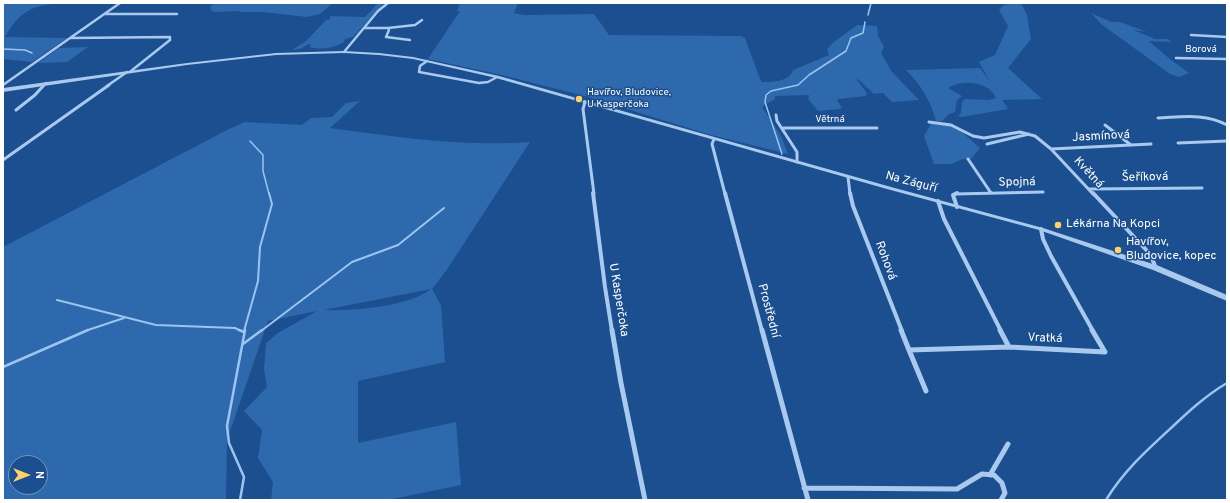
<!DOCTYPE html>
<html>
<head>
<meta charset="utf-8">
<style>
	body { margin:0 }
	#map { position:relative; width:1230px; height:503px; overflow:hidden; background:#1b4f8f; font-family:Overpass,sans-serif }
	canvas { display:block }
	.frame { position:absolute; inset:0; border:4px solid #fff; pointer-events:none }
	.north { position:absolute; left:8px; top:455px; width:40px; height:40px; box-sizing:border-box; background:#1b4f8f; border:1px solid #7695bc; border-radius:50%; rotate:90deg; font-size:11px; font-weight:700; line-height:16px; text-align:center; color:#fff }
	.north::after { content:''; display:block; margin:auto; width:14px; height:18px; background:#ffd166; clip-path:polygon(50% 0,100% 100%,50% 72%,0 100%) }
</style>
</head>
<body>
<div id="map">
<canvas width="1230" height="503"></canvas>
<div class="frame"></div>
<div class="north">N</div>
</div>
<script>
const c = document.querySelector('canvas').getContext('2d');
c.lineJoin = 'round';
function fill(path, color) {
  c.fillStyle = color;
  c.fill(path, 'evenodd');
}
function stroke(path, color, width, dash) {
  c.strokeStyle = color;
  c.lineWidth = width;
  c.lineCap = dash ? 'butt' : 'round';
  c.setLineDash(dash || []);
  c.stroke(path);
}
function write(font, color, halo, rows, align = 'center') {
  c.font = font + ' Overpass,sans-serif';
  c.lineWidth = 3;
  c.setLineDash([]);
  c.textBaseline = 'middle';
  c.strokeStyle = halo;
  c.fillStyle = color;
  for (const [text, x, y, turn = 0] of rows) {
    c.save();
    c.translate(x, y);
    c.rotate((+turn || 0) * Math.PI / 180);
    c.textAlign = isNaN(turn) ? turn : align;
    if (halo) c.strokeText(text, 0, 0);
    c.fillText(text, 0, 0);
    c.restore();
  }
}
fill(new Path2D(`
	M3,3H73C67,4 59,3 52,4C26,7 17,17 5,37L67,38L32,62L3,59Z
	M214,3H333L320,14L307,17L263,12H242L237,11L216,12L212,11L210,7Z
	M378,3H384L353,37L345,39L344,42C332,49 321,50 309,47L311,44H309L300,49L292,50L306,41L326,20L330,19V16L365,17Z
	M460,3H518L514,13L524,15L594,14L609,35L740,36L745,38L760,79L762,82C772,82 790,82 793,70L829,55L827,49L834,42L857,25L877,26L878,36L884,47L881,53L892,72L919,100L892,102L883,93L874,94L859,80L856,79L867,93L866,96L838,99L837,100L842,108L840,109L818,111L808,99L809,95L775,96V99L762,107L781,136L788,154L711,135L588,97L506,76L428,59L460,11H457Z
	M1012,3H1021L1027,15L1031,39L1008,68L1042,99L1002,100L1008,109L961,117L958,116L961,113L962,102L965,99L989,100L996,98C989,81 962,79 948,88L962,96L957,100L955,112L949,114L942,121H936C931,101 920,84 906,70L980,68L990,82L979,62L995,55L1008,26L999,10L1004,5Z
	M1091,13L1111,22H1120L1147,32L1133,30L1155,39H1167L1172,42L1149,41L1171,60L1189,73L1179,77L1170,74L1101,24Z
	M88,47L67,62L38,63L59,48Z
	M360,101L330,128C396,137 464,147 530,142L446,271L432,289L441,305L445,362L358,381V443L456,422L461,485L388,500H271L273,482L258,458L262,430L244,411L267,387L264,369L266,343L278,333L317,311L268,321L227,440L226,500H3V247L229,129L245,122L302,125L311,118L332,117L346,103ZM431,289C408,307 353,311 324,310ZM16,463H40V487H16Z
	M932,122L953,124L980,148L971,159H963L951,164H934L924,136Z`), '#2e69ad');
stroke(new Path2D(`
	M868,15L871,3
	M3,49L25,50L32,53
	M250,141L263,155V171L269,194
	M782,154L765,102L766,95L771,91L798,85L809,75L846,51L851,38L863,33L865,22`), '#9cc4f0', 1.5);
stroke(new Path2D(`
	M57,300L156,325L235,328L241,331
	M85,331L124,318
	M244,331L258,281L260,247L272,204L269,193
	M261,331L352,262L398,245L444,208`), '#9cc4f0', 2);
stroke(new Path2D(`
	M239,330L244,332
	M243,344L262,330
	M3,367L88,330
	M240,500L244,477L229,443L227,426L245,330
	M1106,500C1123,472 1146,451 1170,429C1188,412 1205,396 1227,383`), '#9cc4f0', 2.5);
stroke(new Path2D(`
	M105,14H177
	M364,28H388L389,30L386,37L410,40
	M388,28L415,25L422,20
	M1191,35L1227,37
	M70,38L170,37V40L131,71
	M344,52L378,11L388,3
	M1176,58L1227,59
	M427,61L420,66L419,72L479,83L488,82L497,77
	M3,85L120,3
	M43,86L46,83
	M107,86L127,72`), '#a9c9ee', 2.5);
stroke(new Path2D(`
	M585,102L583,109L594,194
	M16,110L35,95L44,85
	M776,115L777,121L797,152V162
	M1158,118C1182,117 1205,113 1227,125
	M929,122L951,125L973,136L984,138L1020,132L1035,136L1051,149L1093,194
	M1105,125L1131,145
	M783,128H877
	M714,139L712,144L725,194
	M1178,143L1227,141
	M987,144L1029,134
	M1051,149L1151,144
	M968,159L991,193
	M3,160L109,85
	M848,177L850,194
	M1089,189L1202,188
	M955,194L1043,192`), '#a9c9ee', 3);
stroke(new Path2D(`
	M593,193L605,287L612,331
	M725,193L762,331
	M850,193L853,206L902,331
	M957,193L953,195L957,207
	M1093,193L1150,254L1156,268
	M938,201L944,219L1001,331
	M1041,229L1043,239L1051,256L1093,331`), '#a9c9ee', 4);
stroke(new Path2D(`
	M612,330L621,383L645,500
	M762,330L808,500
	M901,330L909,350L1009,347
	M1000,330L1009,347L1105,352L1092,330
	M909,350L926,391
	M990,475L1008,444
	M804,488L957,489L982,474L994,475L1002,483L1005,493L1001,500`), '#a9c9ee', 5);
fill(new Path2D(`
	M344,51L379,53L413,57L499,76L891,187L1043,228L1159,266L1227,295V301L1153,270L1039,230L887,189L496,78L413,59L379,55L344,53L276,55L187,65L3,92V88L187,63L276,53Z`), '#a9c9ee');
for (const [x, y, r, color] of [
	[579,99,4,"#ffd166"],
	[1058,225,4,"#ffd166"],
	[1118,250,4,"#ffd166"]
]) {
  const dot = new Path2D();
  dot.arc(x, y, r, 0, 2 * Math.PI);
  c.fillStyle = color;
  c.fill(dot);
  stroke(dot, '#1b4f8f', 1.5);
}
write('10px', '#fff', '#1b4f8f', [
	["Borová",1201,50],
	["Větrná",830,120]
]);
write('10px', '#fff', '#1b4f8f', [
	["Havířov, Bludovice,",587,93],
	["U Kasperčoka",587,105]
], 'left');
write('12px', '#fff', '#1b4f8f', [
	["Jasmínová",1101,137,-3],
	["Květná",1088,173,47],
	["Šeříková",1145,178,-1],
	["Na Záguří",911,183,15],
	["Spojná",1017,183,-1],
	["Rohová",885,261,70],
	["U Kasperčoka",618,300,81],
	["Prostřední",768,311,75],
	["Vratká",1045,339,2]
]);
write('12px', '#fff', '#1b4f8f', [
	["Lékárna Na Kopci",1066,225],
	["Havířov,",1126,243],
	["Bludovice, kopec",1126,257]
], 'left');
</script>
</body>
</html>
